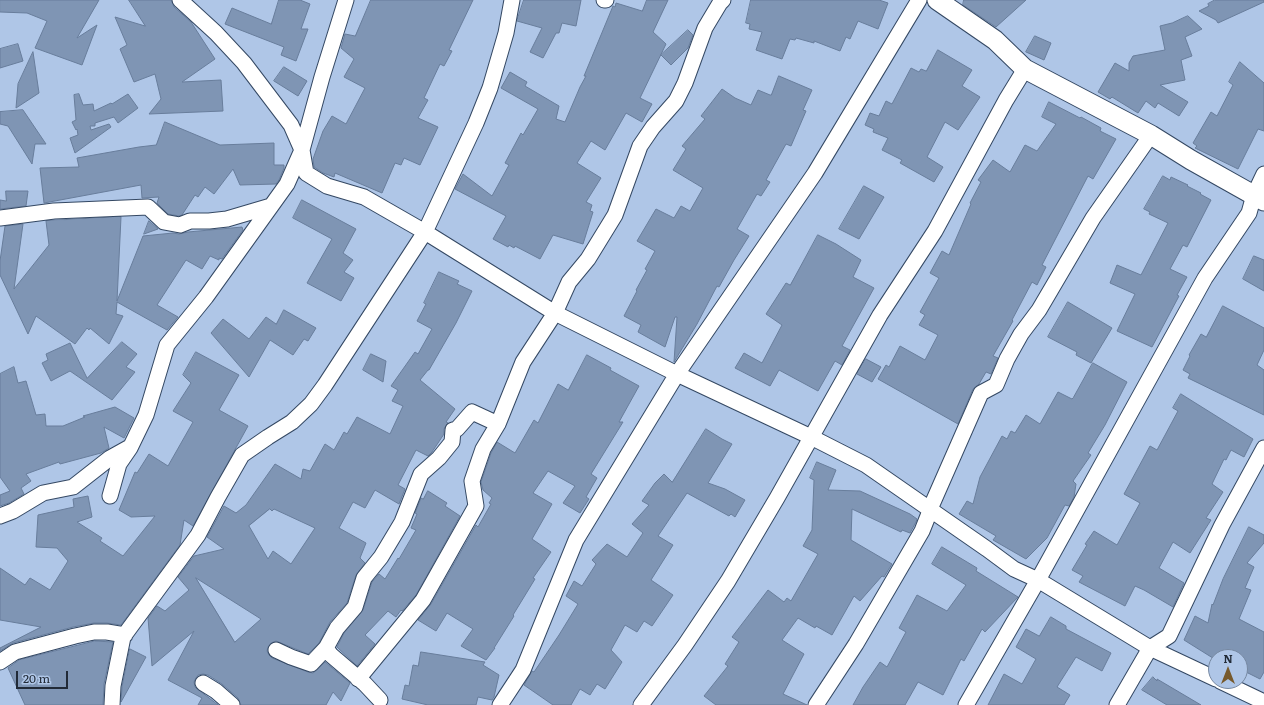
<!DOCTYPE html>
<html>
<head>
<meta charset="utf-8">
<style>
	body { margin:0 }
	#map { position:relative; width:1264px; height:705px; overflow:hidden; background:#afc6e7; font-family:Literata,serif }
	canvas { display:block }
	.north { position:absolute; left:1208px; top:649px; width:40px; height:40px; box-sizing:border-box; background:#afc6e7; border:1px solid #7688a1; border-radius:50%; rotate:0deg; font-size:11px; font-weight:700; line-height:16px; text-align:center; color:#212a37 }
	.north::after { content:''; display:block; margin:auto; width:14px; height:18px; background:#775a2d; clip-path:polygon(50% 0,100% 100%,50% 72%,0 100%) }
	.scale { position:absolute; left:16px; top:671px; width:52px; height:18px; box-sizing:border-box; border:2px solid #212a37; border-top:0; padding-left:5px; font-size:12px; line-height:14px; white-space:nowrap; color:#212a37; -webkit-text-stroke:3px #afc6e7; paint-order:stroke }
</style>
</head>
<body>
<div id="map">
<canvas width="1264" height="705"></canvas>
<div class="north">N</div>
<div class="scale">20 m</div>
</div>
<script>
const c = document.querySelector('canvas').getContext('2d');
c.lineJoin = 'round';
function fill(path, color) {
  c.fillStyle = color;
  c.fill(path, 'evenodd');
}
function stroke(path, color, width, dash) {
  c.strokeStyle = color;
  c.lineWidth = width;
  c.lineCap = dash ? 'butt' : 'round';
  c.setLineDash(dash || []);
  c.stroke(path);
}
const building = new Path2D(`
	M0,0H99L77,38L97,25L82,65L35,48L47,21L27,13L0,12Z
	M129,0H171L174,7L191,22L215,59L182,82L221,80L223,111L149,114L161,99L155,74L134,82L120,49L127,45L115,17L145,26Z
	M279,0H300L310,4L301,29H308L296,61L281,55L284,47L225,24L232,8L271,24Z
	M371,0H473L449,50L452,51L444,66L440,64L424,98L428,100L418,118L438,127L420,165L404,158L401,165L395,163L382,193L335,173L334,177L323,173L314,167L313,159L323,131L332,116L346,124L365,88L344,77L354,59L341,48L345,34L355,36Z
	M524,0H581L576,26L562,23L559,33H556L543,58L530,52L542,28L517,21Z
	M647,0H668L653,32L666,44L640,98L652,104L642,122L626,113L605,150L591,141L577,163L601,178L586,202L592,205L590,211L593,212L583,244L553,235L540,259L515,246L514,248L509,245L508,247L493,239L506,216L455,189L463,174L492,196L509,165L505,163L521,133L523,135L538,109L501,88L510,72L527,82L525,86L559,106L556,119L565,122L580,87L586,76H584L613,6L615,7L616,3L642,11Z
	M751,0H879L888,3L878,29L858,21L850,39L846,37L840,51L814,41V43L796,38L795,40L790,39L782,59L756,50L762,32L749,29L750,24L746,23Z
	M964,0H1026L996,27L963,5Z
	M1215,0H1264V2L1218,23L1216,20L1199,11L1209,6L1208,4Z
	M1188,16L1202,29L1185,37L1192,56L1181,60L1185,80L1160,85L1188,102L1179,116L1158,103L1155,108L1146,101L1138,113L1112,97L1110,99L1098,92L1115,63L1129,71V63L1133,56L1165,50L1160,26L1172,23Z
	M688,30L693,35L688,48L671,65L661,55Z
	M1035,36L1051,43L1044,60L1026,52Z
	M18,44L23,61L0,68V49Z
	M938,50L972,70L962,86L980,97L958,130L945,122L927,157L943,167L934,182L900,163L902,160L882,150L888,138L873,132L874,129L865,125L870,113L879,116L886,101L892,104L911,68L919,72L921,69L926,71Z
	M33,52L39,93L16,108L18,84Z
	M1240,62L1264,83V131L1258,129L1238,169L1195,148L1197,146L1193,143L1211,112L1217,116L1233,85L1229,82Z
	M284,67L307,81L298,96L274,81Z
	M779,76L812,90L803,110L806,111L791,146L786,144L766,180L770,182L761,196L757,194L737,229L749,236L734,260L719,287L717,286L697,324L674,362L677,317H675L665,347L638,332L641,325L624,316L637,291L636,290L647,270L645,269L655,251L637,241L656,209L674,218L681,206L690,211L703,188L673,170L686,149L682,146L705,119L701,116L722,89L735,98L751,105L758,90L770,95H771Z
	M79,94L83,105L93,104L94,111L111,103L112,104L128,94L138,108L118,123L114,117L95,123V126H90L91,130L109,124L111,127L75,153L70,138L78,135L77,129L76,130L72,122L76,120L74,95Z
	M1049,102L1080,118L1081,117L1101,128L1100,131L1116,139L1093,179L1088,176L1042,265L1046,267L1037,285L1032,282L1012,320L1013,321L993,356L998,358L991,374L986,372L979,384L973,389L958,424L878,379L886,365L889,367L900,346L925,360L938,335L919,325L925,315L920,312L939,278L930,273L942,251L949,255L971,204L970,203L981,182L978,180L993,160L1010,172L1025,145L1037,151L1056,124L1042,117Z
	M23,110L46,144H35L32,164L8,126L0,124V112Z
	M165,122L220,145L274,143V165H284V168L279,180L276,184L240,185L233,169L214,194L205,187L198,197L195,195L182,215L179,216L168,214L157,203L159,197L142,198L141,185L44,203L40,168L79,167L77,158L139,147L156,145Z
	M1163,176L1170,180L1171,177L1188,185L1187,186L1201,193L1200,194L1211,200L1187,247L1183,245L1170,269L1187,277L1177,295L1179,296L1152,347L1117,331L1135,294L1110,283L1117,265L1141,275L1168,223L1149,214L1150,212L1144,209Z
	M864,186L884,197L859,239L839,229Z
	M6,191H28L26,206L0,209V200L6,201Z
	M302,200L356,229L343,253L353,260L344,272L354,278L341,301L307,283L332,239L293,218Z
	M121,217L117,301L143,236L173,233L179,234L188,232L242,227L243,230L222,259L219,258V260L210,256L202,269L186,260L157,305L178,317L167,330L117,302L116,314L123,316L109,344L90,328L89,330L87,328L75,344L36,316L28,334L0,275V261L5,226L23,224L14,289L49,245L46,221Z
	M149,221L158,229L144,234Z
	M818,235L836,244L861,260L853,277L874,288L842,346L850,350L842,365L835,361L818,391L779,370L770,386L735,368L744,353L762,363L782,325L766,314L786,283L790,285Z
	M1254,256L1264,260V291L1243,279Z
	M439,272L459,281L457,284L472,291L456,323L429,370H428L420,380L455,409L446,422L448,423L444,429V434L432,452L428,456L416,450L398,485L405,489L399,504L375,490L365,508L353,502L339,528L366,543L360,558L365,563L356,575L347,603L330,622L319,643L308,654L276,641L271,643L268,647L267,651L269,655L272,658L308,672L313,673L317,670L325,662L350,683L341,701L333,692L326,705H241L238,698L222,684L208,675L203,674L198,675L196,678L194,682L195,687L218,705H198L202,698L168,680L194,631L152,666L148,618L157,606L165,611L189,590L178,577L194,556L224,549L207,537L224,506L236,513L246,505L275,464L301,479L303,469L310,471L325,444L334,450L344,432L347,434L357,417L390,434L403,406L392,401L398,390L391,386L415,352L418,354L432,329L417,321L426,304L424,303ZM270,509L272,511L274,509L315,528L291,564L273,551L268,559L249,526ZM196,578L261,619L235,642Z
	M1068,302L1112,328L1091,363L1076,355L1077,352L1048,337Z
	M1223,306L1264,328V350L1257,365L1264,370V415L1188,378L1190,374L1183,370L1190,356L1189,355L1201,334L1206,337Z
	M284,310L316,328L308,341L304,339L293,355L270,340L249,377L211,333L223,319L249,339L266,317L276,324Z
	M122,342L137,354L126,367L135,372L112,400L70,371L51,381L42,363L48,360L46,354L70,343L87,378Z
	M196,352L239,375L219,410L248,426L193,526L184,520L180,545L121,625L107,623H94L73,627L13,643L0,651V648L41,627L0,620V568L25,585L30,578L50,590L68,561L57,548L36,547L38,515L74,507L73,499L88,496L92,517L77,522L102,538L100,541L123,556L155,516L131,517L119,510L135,472L137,473L149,454L168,466L193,422L173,411L191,383L183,375Z
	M371,354L386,361L383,382L363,370Z
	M587,355L611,368L610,370L639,386L619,422H623L591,474L597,478L586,497L589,499L580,513L563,503L575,486L548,471L533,493L552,504L532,539L551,552L533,578L535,579L513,615L514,616L494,648H495L486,660L461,646L473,629L447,613L436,631L418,620L431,604L476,525L478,527L491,504L489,503L492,498L483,490L481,482L491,453L497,442L515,453L534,420L538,423L558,384L568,390Z
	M866,359L881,367L872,382L857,374Z
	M1093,363L1127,382L1105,425L1088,453L1091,455L1073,481L1076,484L1074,497L1069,506L1065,505L1047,538L1026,559L993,540L996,536L959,514L967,501L973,504L980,477L1002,436L1007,439L1011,431L1015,433L1026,415L1040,424L1058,392L1072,399L1073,398Z
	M14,367L18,383L26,381L36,415L45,414L46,426H63L85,417L83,416L115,407L134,418L124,438L104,427L109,448L101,453L60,464L59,462L26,474L31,481L21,488L24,494L9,503L0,506V495L10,491L0,477V374Z
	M1181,394L1253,439L1244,457L1231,450L1226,460L1224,459L1212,484L1223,492L1206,518L1211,520L1190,553L1173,542L1159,568L1184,583L1173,607L1144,590L1135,586L1125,606L1079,582L1083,576L1072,570L1087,545L1085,544L1094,531L1117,545L1140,503L1124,494L1150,446L1157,450L1178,411L1173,408Z
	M706,429L722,439L732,444L708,483L725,489L745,500L735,517L731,514L729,516L687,493L658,536L673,545L651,580L673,595L652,626L644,621L637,632L625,625L611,650L622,662L605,689L597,684L590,695L580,689L571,705H553L524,685L532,671L534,672L559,635L578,604L566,596L574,581L582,586L596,564L592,560L607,544L627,557L643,533L632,524L649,505L642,501L655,483L664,474L672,482Z
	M817,462L836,470L828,490L860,491L910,514L917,519L916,522L910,533L902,530L901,532L852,509L851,540L892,564L884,577L882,576L860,601L854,596L832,635L816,626L815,628L798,618L782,640L804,654L783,694L807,705H716L704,696L728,666L725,664L739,642L732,637L768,590L784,602L787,598L791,601L818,554L803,546L812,530L814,480L810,478Z
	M428,491L447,503L445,506L460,516L416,595L402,611L401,610L396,617L388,611L365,635L375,644L357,666L337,647L344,633L363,610L372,582L379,574L385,579L398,558L399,559L416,530L411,528L417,514L415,513L421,498L423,499Z
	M1249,527L1264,535V543L1247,563L1254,567L1245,588L1251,590L1239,619L1264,632V672L1260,679L1240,669V657H1216V660L1184,640L1195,616L1208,623L1212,604L1213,605L1223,579Z
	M942,547L977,568L976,571L1018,597L985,632L982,629L964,661L961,659L943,695L918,682L905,705H853L863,687L880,662L887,667L906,632L899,628L917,595L947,611L966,585L932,564Z
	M1051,617L1066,626V629L1111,653L1102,671L1076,657L1057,687L1070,695L1064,705H988L1004,674L1022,684L1036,659L1016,647L1026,629L1039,636Z
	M95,641L113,642L104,684L103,705H25L8,668L19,660Z
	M130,649L146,657L121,702L122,687Z
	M421,652L485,662L483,665L499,675L494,697L492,700L478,697L476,705H428L402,699L405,685L409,686L413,665L418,666Z
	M1153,677L1157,681V679L1201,705H1167L1142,690Z`);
fill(building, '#7f95b4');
stroke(building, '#687d9b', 1);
const minor = new Path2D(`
	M180,0L216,33L244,63L291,125L302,150L306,173L327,186L364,197L425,232L555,313L677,374L811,437L866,465L987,549L1014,569L1038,580L1150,648L1216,679
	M604,0H606
	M0,218L54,211L148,207L164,222L180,225L190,221H209L227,219L271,206
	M110,496L119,464L130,448L146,415L167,345L206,297L287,184L302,150L322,77L346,0
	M0,516L13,511L43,493L73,487L110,458L128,448
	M326,648L337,628L355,607L364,578L381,557L402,522L421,474L439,458L452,442L453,430L457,429L472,412L498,424
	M276,650L291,657L311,664L326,648L331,655L365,684L380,700
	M0,662L15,652L75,636L94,632H107L125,635
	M358,679L423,600L476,506L472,481L483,449L498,424L523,362L555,313L569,282L588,259L615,215L640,146L653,127L676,101L685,83L705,28L720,3L723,0
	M1220,681L1264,702
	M203,683L216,691L232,705
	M112,705L113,686L123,637L198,535L218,497L242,455L268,437L292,422L311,404L325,385L425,232L476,123L490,88L506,33L512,0
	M500,705L523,670L576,540L677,374L815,173L919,0
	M641,705L685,645L728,581L777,498L880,315L935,231L1006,100L1025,69
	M816,705L856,644L922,531L928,516L930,509L981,393L996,385L1007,359L1021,334L1039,310L1093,218L1151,135
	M966,705L1038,580L1205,278L1249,213L1254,195L1264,174
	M1117,705L1150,648L1169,636L1222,525L1264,448`);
const tertiary = new Path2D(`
	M937,0L995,40L1025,69L1151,135L1191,160L1264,201`);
stroke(minor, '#344863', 17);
stroke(tertiary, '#344863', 21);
stroke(minor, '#fff', 15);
stroke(tertiary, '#fff', 19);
</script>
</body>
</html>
